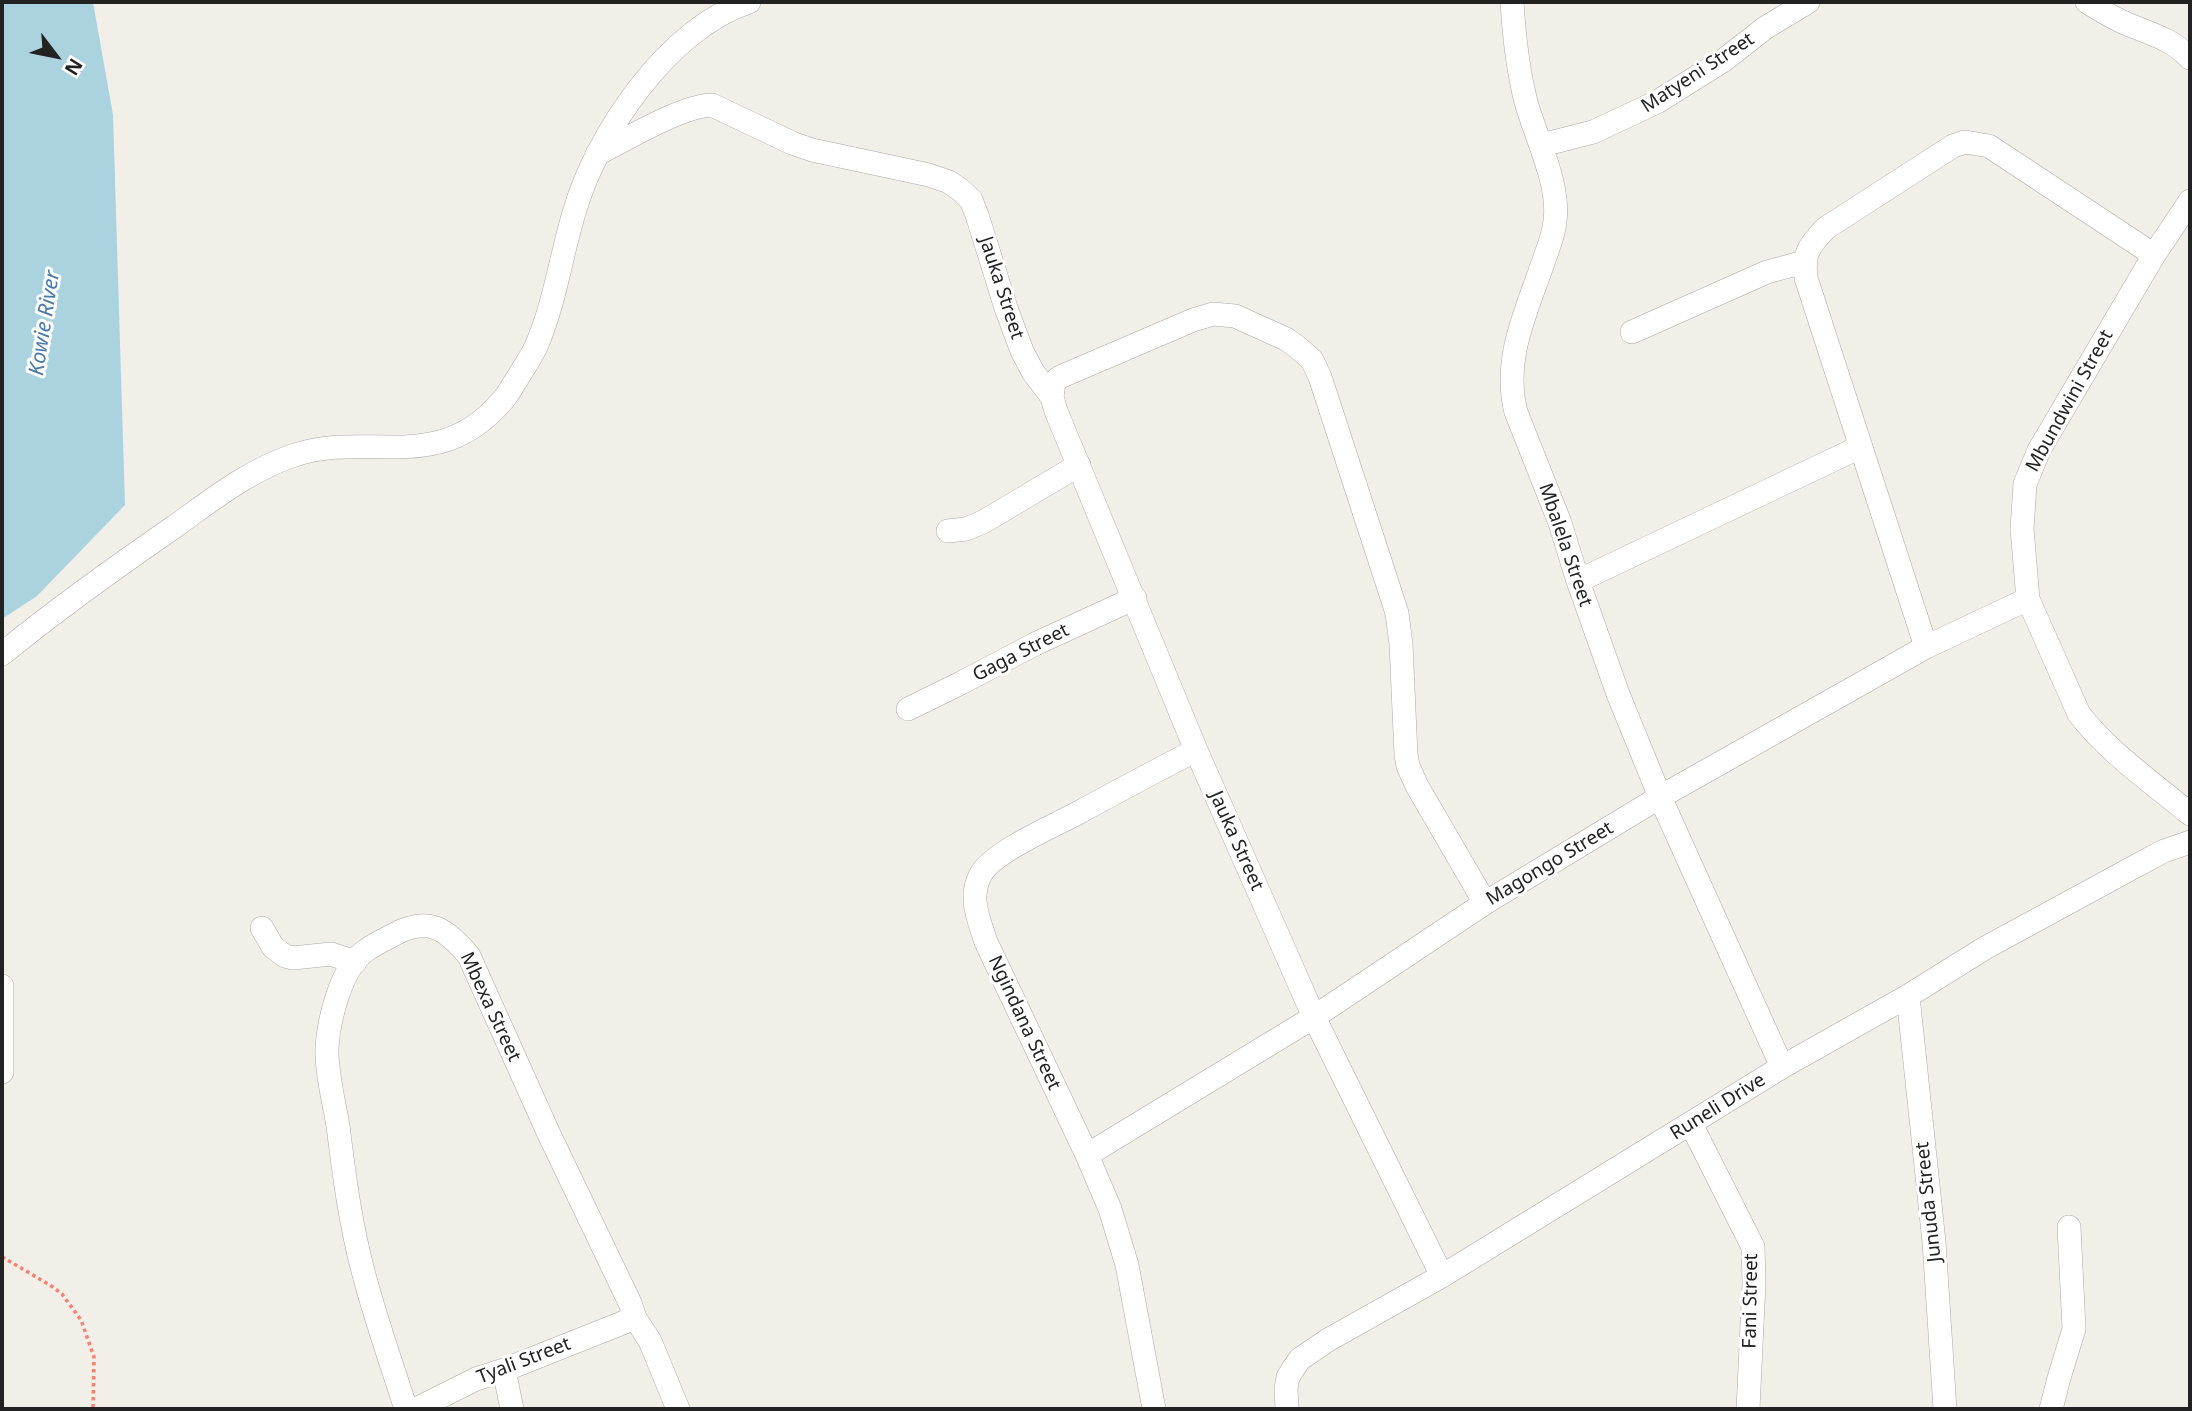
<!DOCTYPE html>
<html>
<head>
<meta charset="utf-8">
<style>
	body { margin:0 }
	#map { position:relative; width:2192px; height:1411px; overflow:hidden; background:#f2efe9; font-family:"Noto Sans",sans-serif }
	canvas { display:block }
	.frame { position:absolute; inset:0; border:4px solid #222; pointer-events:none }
	.north { position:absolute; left:21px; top:21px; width:70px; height:70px; -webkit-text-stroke:5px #fff; paint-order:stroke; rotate:122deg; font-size:19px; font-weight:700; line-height:28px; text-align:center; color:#222 }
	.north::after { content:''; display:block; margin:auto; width:24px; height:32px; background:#222; clip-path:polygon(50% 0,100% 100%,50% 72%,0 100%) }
</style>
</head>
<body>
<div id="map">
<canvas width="2192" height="1411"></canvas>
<div class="frame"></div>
<div class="north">N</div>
</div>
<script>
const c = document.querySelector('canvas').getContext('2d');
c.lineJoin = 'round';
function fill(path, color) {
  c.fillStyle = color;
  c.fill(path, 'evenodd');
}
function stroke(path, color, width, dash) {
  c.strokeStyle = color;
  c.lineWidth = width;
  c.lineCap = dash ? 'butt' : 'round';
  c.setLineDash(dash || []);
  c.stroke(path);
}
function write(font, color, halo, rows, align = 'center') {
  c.font = font + ' "Noto Sans",sans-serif';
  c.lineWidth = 6;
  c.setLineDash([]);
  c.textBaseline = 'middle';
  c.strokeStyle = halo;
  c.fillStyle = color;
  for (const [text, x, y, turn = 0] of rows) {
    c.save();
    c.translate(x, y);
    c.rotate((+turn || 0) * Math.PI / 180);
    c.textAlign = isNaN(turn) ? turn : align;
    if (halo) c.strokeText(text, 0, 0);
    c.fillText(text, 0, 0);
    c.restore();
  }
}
fill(new Path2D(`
	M2,2H93L113,115L125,505L37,596L2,619Z`), '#aad3df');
const minor = new Path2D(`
	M1512,2C1514,36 1518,70 1526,102C1536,138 1560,184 1555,221C1554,234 1549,246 1545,257C1528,308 1502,358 1516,412L1560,523L1578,581L1618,694L1660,797L1782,1067
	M2087,2C2100,10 2113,18 2127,24C2151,34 2172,39 2190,58
	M1542,145L1593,132L1657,102L1724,60L1765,28L1808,2
	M597,154C627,139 681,106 712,105L792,143L812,150L929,175L949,182L962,191L971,200L977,215L1006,308L1022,351L1033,372L1052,397
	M2190,201L2154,255L2039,450L2025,484L2022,529L2028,599L2079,714C2109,753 2153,783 2190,814
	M1632,332L1767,272L1804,262
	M948,531L966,529L983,522L1079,465
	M1578,581L1860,447
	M1926,647L1806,278C1803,254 1809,245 1826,228L1953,146L1965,142L1989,146L2154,255
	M2,654C57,609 116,567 174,527C212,500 248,471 292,456C368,429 437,477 502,401C508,395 512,386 517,379C524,367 533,355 538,342C555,301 561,256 574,213C596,135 668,28 749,2
	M908,709L961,683L1035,644L1135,598
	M262,928L273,947L285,956L293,958L331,954L355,962
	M2,986V1072
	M1908,996L1934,1242L1945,1409
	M1691,1124L1753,1247L1754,1283L1748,1409
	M1087,1155L1314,1017L1485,903L1660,797L1926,647L2028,599
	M1442,1276L1314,1017L1196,750L1056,411L1052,397L1054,382L1060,377L1193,320L1213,314L1235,316L1286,339L1296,346L1312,360L1320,377L1397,613L1401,644L1406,755L1408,766L1417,786L1485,903
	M504,1370L512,1409
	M406,1409C391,1362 374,1315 362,1267C350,1221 344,1174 338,1126C334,1102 326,1071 327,1047C329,1019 341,968 365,951C373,945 384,940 393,935C428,916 446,928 469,956L548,1132L630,1303L635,1318L650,1341L678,1409
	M416,1409L476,1379L504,1370L635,1318
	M1154,1409L1127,1265L1110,1209L1087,1155L986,942C979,920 968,897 981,874C992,853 1053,826 1076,814C1116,792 1156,771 1196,750
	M1287,1409L1286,1389L1288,1377L1293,1369L1300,1359L1328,1340L1442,1276L1782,1067L1908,996L1985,948L2134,867L2164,851L2190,842
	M2051,1409L2059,1378L2074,1329L2069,1227`);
stroke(minor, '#a9a9a9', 24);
stroke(new Path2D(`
	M2,1257L50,1285L62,1294L81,1320L94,1357L93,1409`), '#fa8072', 3.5, [3.5, 3.5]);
stroke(minor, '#fff', 23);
write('19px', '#222', '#fff', [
	["Matyeni Street",1698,73,-33],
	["Jauka Street",1001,288,72],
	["Mbundwini Street",2070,401,-61],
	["Mbalela Street",1565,545,71],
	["Gaga Street",1021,653,-27],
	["Jauka Street",1236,841,66],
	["Magongo Street",1550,864,-31],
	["Mbexa Street",490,1007,65],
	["Ngindana Street",1024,1023,65],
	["Runeli Drive",1718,1107,-32],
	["Junuda Street",1929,1202,-96],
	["Fani Street",1751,1301,-89],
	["Tyali Street",524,1361,-21]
]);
write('italic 21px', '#4a7aab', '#fff', [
	["Kowie River",45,323,-81]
]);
</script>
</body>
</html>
